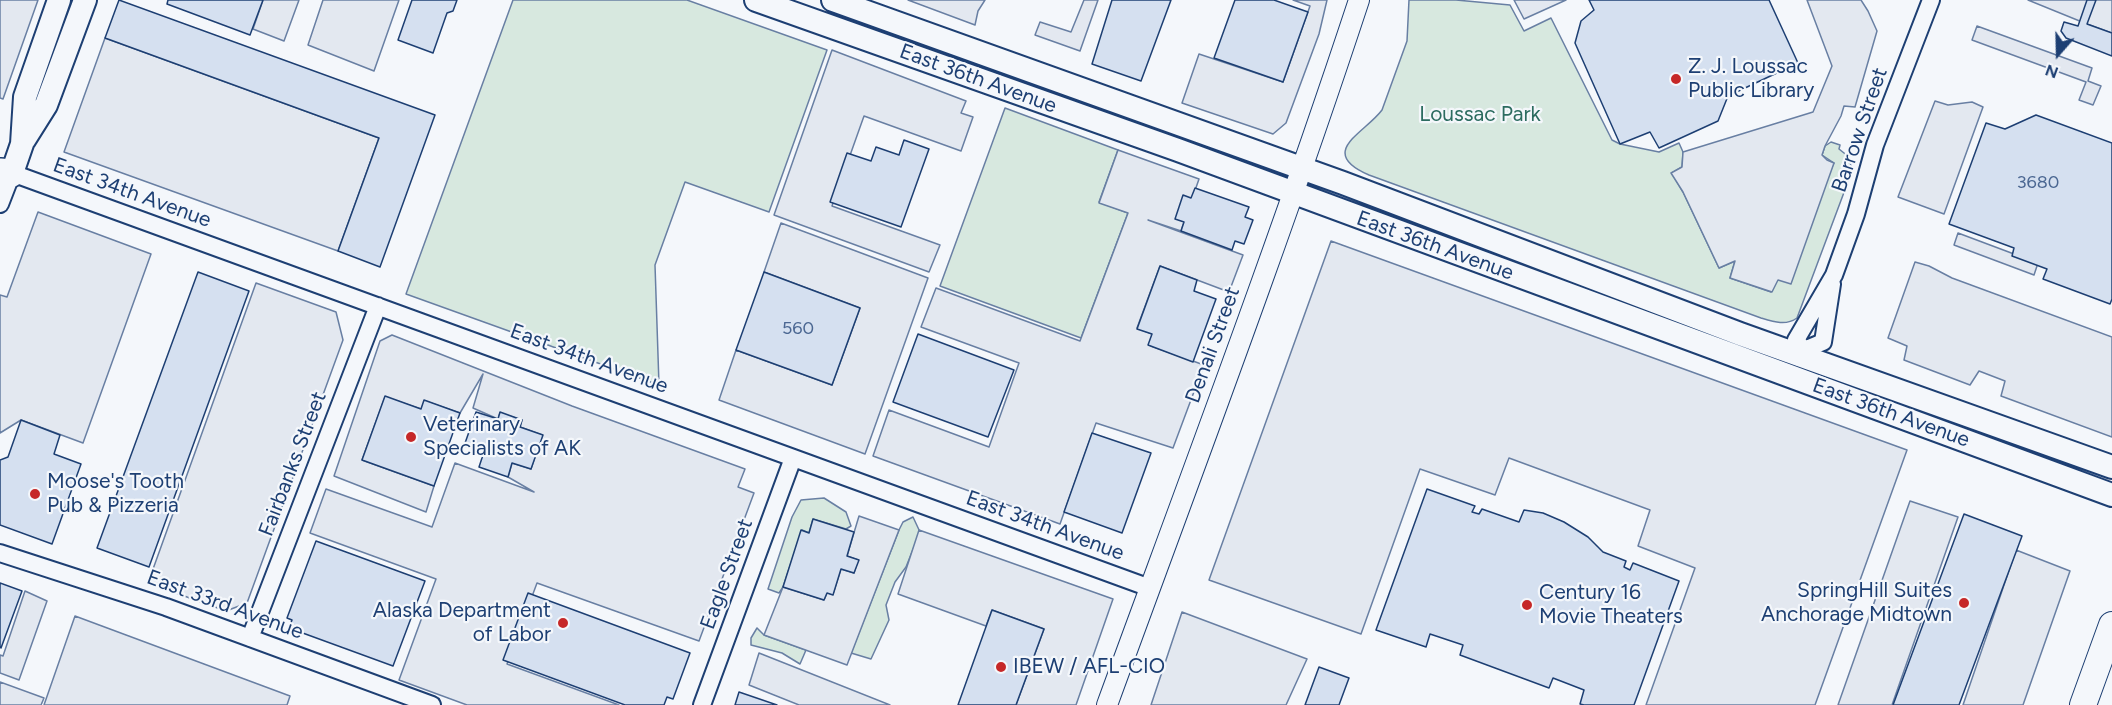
<!DOCTYPE html>
<html>
<head>
<meta charset="utf-8">
<style>
	body { margin:0 }
	#map { position:relative; width:2112px; height:705px; overflow:hidden; background:#f4f7fb; font-family:Figtree,sans-serif }
	canvas { display:block }
	.north { position:absolute; left:2028px; top:24px; width:60px; height:60px; -webkit-text-stroke:4px #f4f7fb; paint-order:stroke; rotate:200deg; font-size:16px; font-weight:700; line-height:24px; text-align:center; color:#1d3f73 }
	.north::after { content:''; display:block; margin:auto; width:21px; height:27px; background:#1d3f73; clip-path:polygon(50% 0,100% 100%,50% 72%,0 100%) }
</style>
</head>
<body>
<div id="map">
<canvas width="2112" height="705"></canvas>
<div class="north">N</div>
</div>
<script>
const c = document.querySelector('canvas').getContext('2d');
c.lineJoin = 'round';
function fill(path, color) {
  c.fillStyle = color;
  c.fill(path, 'evenodd');
}
function stroke(path, color, width, dash) {
  c.strokeStyle = color;
  c.lineWidth = width;
  c.lineCap = dash ? 'butt' : 'round';
  c.setLineDash(dash || []);
  c.stroke(path);
}
function write(font, color, halo, rows, align = 'center') {
  c.font = font + ' Figtree,sans-serif';
  c.lineWidth = 4.5;
  c.setLineDash([]);
  c.textBaseline = 'middle';
  c.strokeStyle = halo;
  c.fillStyle = color;
  for (const [text, x, y, turn = 0] of rows) {
    c.save();
    c.translate(x, y);
    c.rotate((+turn || 0) * Math.PI / 180);
    c.textAlign = isNaN(turn) ? turn : align;
    if (halo) c.strokeText(text, 0, 0);
    c.fillText(text, 0, 0);
    c.restore();
  }
}
const green = new Path2D(`
	M513,0H687L827,50L769,212L685,182L655,265L659,385L406,294Z
	M1409,0H1456L1510,5L1524,31L1551,18L1612,140L1620,144L1659,152L1679,143L1683,152L1682,167L1672,173L1683,192L1719,268L1735,261L1730,278L1771,292L1834,163L1822,155L1825,146L1831,142L1840,145L1839,149L1849,157L1852,171L1797,318C1786,326 1774,322 1761,318L1369,175C1316,152 1365,133 1382,110L1407,41Z
	M1005,108L1118,150L1099,202L1128,213L1081,338L940,286Z
	M824,498L846,512L851,526L846,529L813,519L809,533L802,530L783,587L779,593L768,589L792,517L801,500Z
	M913,517L920,532L906,567L895,582L886,605L889,620L871,659L851,653L899,530L903,522Z
	M757,628L764,635L806,650L800,664L782,653L751,645V638Z`);
fill(green, '#d7e8df');
stroke(green, '#687fa3', 1.5);
const parking = new Path2D(`
	M0,0H38L3,99L0,98Z
	M263,0H299L284,41L253,29Z
	M323,0H399L374,71L308,45Z
	M908,0H985L978,11L975,25Z
	M1084,0H1098L1080,51L1035,35L1040,22L1071,32Z
	M1293,0H1327L1319,34L1286,123L1273,134L1182,103L1199,54L1283,82L1310,6Z
	M1514,0H1566L1524,19Z
	M1807,0H1861L1868,11L1877,31L1855,107L1844,106L1841,116L1825,146L1822,155L1827,160L1834,163L1791,284L1778,280L1772,292L1730,278L1735,261L1719,268L1683,192L1671,173L1682,167L1683,152L1813,112L1832,66Z
	M2028,0H2112V33L2087,24Z
	M1977,26L2092,68L2088,81L2101,86L2093,105L2079,100L2086,82L1972,40Z
	M105,38L379,138L338,251L64,152Z
	M832,50L966,101L961,113L973,117L961,151L864,116L832,206L940,245L929,272L774,215Z
	M1935,101L1948,105L1972,102L1983,107L1944,214L1898,197Z
	M1118,150L1199,179L1181,231L1148,220L1243,255L1229,292L1160,266L1137,328L1152,334L1151,346L1204,365L1173,448L1096,423L1060,524L873,456L889,410L989,447L1019,363L921,327L936,288L1080,341L1128,213L1099,203Z
	M38,212L151,254L83,443L21,420L0,433V295L7,297Z
	M781,223L928,278L865,454L719,400L736,350L832,385L860,308L764,272Z
	M1958,233L2038,263L2034,275L1954,245Z
	M1331,241L1907,450L1815,705H1646L1695,568L1638,546L1650,510L1509,458L1495,495L1420,469L1361,634L1209,580Z
	M1915,262L1929,266L1952,278L2112,337V437L2001,396L2005,381L1979,371L1970,385L1904,360L1907,346L1888,338Z
	M256,283L336,312L343,340L247,603L226,611L148,583Z
	M392,335L572,406L745,469L738,487L754,493L699,641L537,583L507,664L619,705H467L399,680L436,579L310,533L326,489L432,527L455,463L534,492L508,477L512,463L531,469L542,435L520,427L522,420L500,413L498,419L473,408L483,374L460,413L425,401L421,409L385,397L362,460L434,486L426,512L334,476L380,341Z
	M1910,501L1958,517L1892,705H1838Z
	M859,516L899,530L847,665L764,635L783,587L824,600L827,593L833,594L841,569L854,573L858,560L847,556Z
	M919,530L1113,599L1076,705H1016L1044,629L992,610L986,626L898,594Z
	M2016,550L2070,571L2023,705H1963Z
	M25,591L47,601L19,680L0,673V655L3,656Z
	M1182,612L1307,659L1286,705H1151Z
	M75,616L290,696L287,705H44Z
	M759,653L890,705H799L749,685Z
	M0,682L44,698L41,705H0Z`);
fill(parking, '#e3e8f0');
stroke(parking, '#687fa3', 1.5);
const building = new Path2D(`
	M119,0L435,115L380,267L338,251L379,138L105,38Z
	M168,0H263L250,35L167,4Z
	M412,0H457L453,11L447,13L433,53L398,40Z
	M1112,0H1171L1141,81L1092,64Z
	M1235,0H1274L1308,12L1283,82L1214,58Z
	M1589,0H1769L1798,63L1728,96L1718,121L1659,148L1650,132L1620,144L1575,43L1581,21L1594,10Z
	M2087,0H2096L2087,24L2112,33V56L2066,38L2061,31L2064,22L2078,26Z
	M2036,115L2112,143V299L2110,304L2043,279L2047,269L2012,256L2014,248L1949,224L1986,123L2005,129Z
	M904,140L929,149L901,227L830,202L847,153L871,161L876,147L899,155Z
	M1195,188L1249,207L1245,217L1253,220L1244,244L1235,241L1232,250L1181,231L1184,222L1175,219L1183,195L1191,198Z
	M1160,266L1197,280L1194,291L1216,299L1193,362L1148,345L1152,334L1137,329Z
	M198,272L249,291L149,567L97,548Z
	M764,272L860,308L832,385L736,350Z
	M918,334L1014,370L988,437L893,402Z
	M385,396L421,409L424,400L460,413L434,486L362,460Z
	M476,412L498,419L500,412L522,420L520,427L543,435L531,469L512,463L508,477L479,467L484,452L464,446Z
	M21,420L60,435L54,454L81,464L52,544L0,525V460L8,457Z
	M1092,433L1151,453L1122,533L1064,512Z
	M1427,489L1475,506L1472,512L1479,514L1482,509L1519,522L1524,510L1543,513L1564,522L1588,537L1603,552L1626,561L1624,567L1630,570L1633,563L1679,581L1634,705H1584L1580,704L1584,690L1553,678L1549,688L1460,655L1463,645L1430,634L1426,647L1376,630Z
	M1964,514L2022,536L1959,705H1893Z
	M813,519L854,532L847,556L859,560L854,573L841,569L833,595L827,593L824,600L783,587L801,530L809,533Z
	M316,541L425,581L393,666L289,628L292,620L287,618Z
	M0,583L22,591L1,648L0,647Z
	M528,593L690,653L673,699L667,697L664,705H625L503,660Z
	M992,610L1044,629L1016,705H958Z
	M1319,667L1349,678L1339,705H1305Z
	M739,692L777,705H735Z`);
fill(building, '#d5e0f0');
stroke(building, '#1d3f73', 1.5);
const minor = new Path2D(`
	M0,204L12,173L1150,588
	M1804,350L1796,340L1834,275L1856,214L1875,145L1931,0
	M1800,358L1804,350L1823,342L1832,284
	M0,553L166,607L432,705
	M250,638L378,306
	M702,705L793,458`);
const tertiary = new Path2D(`
	M1107,705C1193,470 1281,237 1359,0`);
const secondary = new Path2D(`
	M756,0L1178,150L2112,495
	M833,0L1343,183L1740,334L2112,467
	M24,140L46,105L85,0
	M12,173L22,144L25,97L59,0`);
const primary = new Path2D(`
	M2083,705L2112,625`);
const trunk = new Path2D(`
	M0,172L12,173`);
stroke(minor, '#1d3f73', 20);
stroke(tertiary, '#1d3f73', 22);
stroke(secondary, '#1d3f73', 26);
stroke(primary, '#1d3f73', 28);
stroke(trunk, '#1d3f73', 30);
stroke(minor, '#f4f7fb', 16);
stroke(tertiary, '#f4f7fb', 20);
stroke(secondary, '#f4f7fb', 22);
stroke(primary, '#f4f7fb', 26);
stroke(trunk, '#f4f7fb', 27);
for (const [x, y, r, color] of [
	[1676,79,6,"#c62828"],
	[411,437,6,"#c62828"],
	[35,494,6,"#c62828"],
	[1964,603,6,"#c62828"],
	[1527,605,6,"#c62828"],
	[563,623,6,"#c62828"],
	[1001,667,6,"#c62828"]
]) {
  const dot = new Path2D();
  dot.arc(x, y, r, 0, 2 * Math.PI);
  c.fillStyle = color;
  c.fill(dot);
  stroke(dot, '#f4f7fb', 2);
}
write('18px', '#4b6792', null, [
	["3680",2038,183],
	["560",798,329]
]);
write('21px', '#1d3f73', '#f4f7fb', [
	["Z. J. Loussac",1688,67],
	["Public Library",1688,91],
	["Veterinary",423,425],
	["Specialists of AK",423,449],
	["Moose's Tooth",47,482],
	["Pub & Pizzeria",47,506],
	["SpringHill Suites",1952,591,"right"],
	["Anchorage Midtown",1952,615,"right"],
	["Century 16",1539,593],
	["Movie Theaters",1539,617],
	["Alaska Department",551,611,"right"],
	["of Labor",551,635,"right"],
	["IBEW / AFL-CIO",1013,667]
], 'left');
write('21px', '#1d3f73', '#f4f7fb', [
	["East 36th Avenue",978,79,20],
	["Barrow Street",1860,130,-71],
	["East 34th Avenue",132,193,20],
	["East 36th Avenue",1435,246,20],
	["Denali Street",1213,345,-70],
	["East 34th Avenue",589,359,20],
	["East 36th Avenue",1891,413,20],
	["Fairbanks Street",293,464,-69],
	["East 34th Avenue",1045,526,20],
	["Eagle Street",727,574,-70],
	["East 33rd Avenue",225,605,20]
]);
write('21px', '#2c6c60', '#f4f7fb', [
	["Loussac Park",1480,115]
]);
</script>
</body>
</html>
